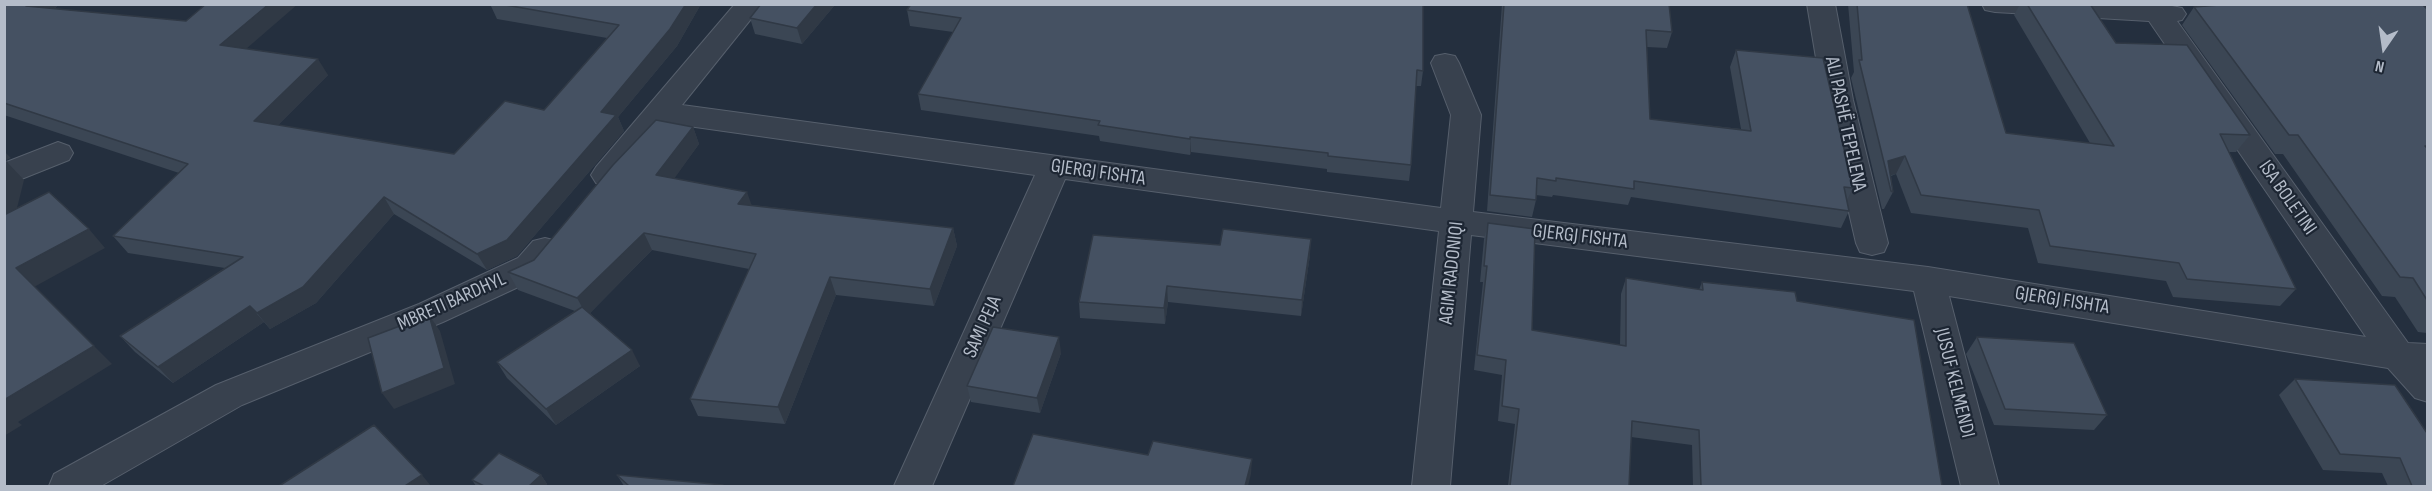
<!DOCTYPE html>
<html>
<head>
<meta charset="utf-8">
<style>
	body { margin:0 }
	#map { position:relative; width:2432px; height:491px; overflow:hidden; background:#242f3e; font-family:"Sofia Sans Condensed",sans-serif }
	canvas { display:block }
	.frame { position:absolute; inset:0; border:6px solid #b4bcc9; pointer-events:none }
	.north { position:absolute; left:2354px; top:18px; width:60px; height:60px; -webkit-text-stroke:4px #1d2633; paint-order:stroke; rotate:193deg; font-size:16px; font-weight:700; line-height:24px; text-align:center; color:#b4bcc9 }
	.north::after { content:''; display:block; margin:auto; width:21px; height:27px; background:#b4bcc9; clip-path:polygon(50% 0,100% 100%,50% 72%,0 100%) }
</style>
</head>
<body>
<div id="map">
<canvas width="2432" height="491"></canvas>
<div class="frame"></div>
<div class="north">N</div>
</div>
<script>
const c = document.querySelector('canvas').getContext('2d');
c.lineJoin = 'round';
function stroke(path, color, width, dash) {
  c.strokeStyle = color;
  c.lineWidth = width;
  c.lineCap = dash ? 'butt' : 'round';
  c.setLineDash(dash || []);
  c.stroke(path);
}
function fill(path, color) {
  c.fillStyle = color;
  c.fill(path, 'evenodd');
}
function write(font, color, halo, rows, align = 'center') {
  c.font = font + ' "Sofia Sans Condensed",sans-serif';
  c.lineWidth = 4.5;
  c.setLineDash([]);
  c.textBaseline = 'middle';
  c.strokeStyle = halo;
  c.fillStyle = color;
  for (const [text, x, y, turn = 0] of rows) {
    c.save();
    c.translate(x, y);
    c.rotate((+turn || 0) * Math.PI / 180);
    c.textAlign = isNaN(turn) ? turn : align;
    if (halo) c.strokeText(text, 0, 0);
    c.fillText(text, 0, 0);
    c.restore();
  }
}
const minor = new Path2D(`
	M735,4H763L682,105L1441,208L1451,115L1431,63L1435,56L1445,54L1455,56L1459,63L1481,115L1473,212L1928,267L2366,337L2149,21L1995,12L1985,10L1982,4L2172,6L2182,8L2186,14L2182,20L2177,21L2408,343L2428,344V402L2415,398L2388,368L1949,296L1999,486H1961L1914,291L1471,235L1450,486H1412L1439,231L1065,179L932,486H894L1035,175L667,123L618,183L607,186L596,183L591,175L596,167Z
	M1807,4H1835L1853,100L1888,243L1884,252L1872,255L1860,252L1856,243L1823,100Z
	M58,142L69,146L73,153L69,160L4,186V163Z
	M545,238L557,241L562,250L542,276L443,322L242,405L101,486H49L54,474L216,385L419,304L518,258L533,241Z`);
stroke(minor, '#565f6c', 2);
fill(minor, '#38414e');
fill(new Path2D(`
	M4,4H59L54,9L246,49L328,75L278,125L454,154L544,110L607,38L497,19L490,4H701L677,46L618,117L624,131L517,256L487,270L394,214L316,303L270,329L264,322L173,383L135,352L120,336L225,268L128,253L113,236L179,173L4,115Z
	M761,4H834V6L802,44L755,34L750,18Z
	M1502,4H1669L1672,32L1667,48L1647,47L1650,119L1741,129L1730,67L1736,50L1853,188L1847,200L1849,211L1841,228L1631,197L1628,205L1553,195L1552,197L1536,195V200L1532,217L1487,211Z
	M1848,4H1967L2006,133L2090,143L2014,15L2020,4H2027L2116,43L2250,135L2236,152H2229L2296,289L2280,306L2173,297L2166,281L2038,263L2028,228L1911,213L1896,174L1891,176L1893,192L1884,209H1882L1851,78L1854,72Z
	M2194,7L2427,9V333L2418,332L2395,297L2382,296L2283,154H2275L2182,25Z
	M907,10L1423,71L1421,86H1416L1411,165L1409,181L1327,172V169L1191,152L1190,155L1100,141L1099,136L921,110L918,94L953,32L910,26Z
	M693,127L699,144L674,178L752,205L953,228L957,246L934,306L836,295L785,424L698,416L690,399L749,269L652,250L590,313L640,366L556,425L507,378L497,362L575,311L518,290L508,272L534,260Z
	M1488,223L1532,330L1620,345L1621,294L1626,278L1699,290L1702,282L1797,301L1942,486H1693L1692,445L1631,437L1629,486H1508L1515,424L1498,421L1502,375L1474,370L1483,282H1480L1484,239Z
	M1310,255L1301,316L1168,302L1165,324L1080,318L1079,302Z
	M1977,337L2107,415L2094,430L1994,425L1966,354Z
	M1061,353L1040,413L971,402L967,386Z
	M2295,379L2427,433V486H2388L2382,473L2323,470L2279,395Z
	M541,475L547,484L545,486H476L472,480Z
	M617,475L723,485L724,486H624Z`), '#3b4654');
fill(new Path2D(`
	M28,4H59L39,22L26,6Z
	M269,4H298L231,62L220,45Z
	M686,4H701L677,46L618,117L624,131L517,256L487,270L477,254L601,112Z
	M817,4H834V6L802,44L797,28Z
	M318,59L328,75L265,138L254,121Z
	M693,127L699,144L664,193L656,175Z
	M1190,137L1191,152L1190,155Z
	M4,151L11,158L4,161Z
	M1905,156L1896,174L1887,176L1888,161Z
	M7,162L24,180L9,240L4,235V173Z
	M747,192L753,209L738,204Z
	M384,197L394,214L316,303L270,329L257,313Z
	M953,228L957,246L934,306L930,289Z
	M89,229L105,248L34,287L16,268Z
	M644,233L652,250L587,316L577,298Z
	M1311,239L1310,255L1301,316L1302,300Z
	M830,277L836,295L785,424L778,407Z
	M1167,286L1168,302L1165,324L1164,308Z
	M250,306L264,322L173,383L158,367Z
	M429,315L440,331L455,384L394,409L382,393Z
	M1059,337L1061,353L1040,413L1037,398Z
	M94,346L112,364L18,422L22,425L4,436V400Z
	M632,350L640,366L556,425L546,409Z
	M1252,459L1251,474L1248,486H1245Z
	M422,475L431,486H405Z
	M541,475L547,484L545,486H529Z`), '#303945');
const building = new Path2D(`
	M4,4H28L26,6L186,21L206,4H269L220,45L318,59L254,121L454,154L505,101L544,110L619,25L500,4H686L670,29L601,112L616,115L507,240L477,254L384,197L303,287L257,313L250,306L158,367L120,336L243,257L113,236L188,164L4,103Z
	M761,4H817L797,28L750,18Z
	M911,4H1423V71L1417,70L1411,165L1328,156V153L1190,137V139L1098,125L1100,121L918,94L961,18L907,10Z
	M1504,4H1669L1672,32L1646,30L1650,119L1751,131L1736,50L1823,58L1853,188L1844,187L1849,211L1634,181V189L1556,178V181L1537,178L1536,200L1490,195Z
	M1857,4H1967L2006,133L2114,146L2027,4H2090L2116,43L2187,45L2250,135L2220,134L2296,289L2187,279L2179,263L2050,246L2039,210L1921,195L1905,156L1888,161L1893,192L1891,191L1859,60H1862Z
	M2232,4H2422L2427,9V146H2425L2427,148V300L2413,278L2400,277L2298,135H2289L2194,7Z
	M656,120L693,127L656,175L747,192L738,204L953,228L930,289L830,277L778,407L690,399L756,254L644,233L577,298L508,272L534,260L613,165Z
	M7,162L4,173V163Z
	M49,192L89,229L16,268L94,346L4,400V215Z
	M1488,223L1535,229L1532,330L1626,346V278L1703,290L1702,282L1795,292L1797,301L1914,320L1942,486H1701L1699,430L1632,421L1629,486H1510L1519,409L1502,406L1506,360L1477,355L1487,266H1484Z
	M1223,229L1311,239L1302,300L1167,286L1164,308L1079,302L1093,235L1220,245Z
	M582,307L632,350L546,409L497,362Z
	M429,315L444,368L382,393L368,338Z
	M993,327L1059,337L1037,398L967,386Z
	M1977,337L2074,343L2107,415L2005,409Z
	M2295,379L2395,385L2427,433V486H2412L2400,458L2340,454Z
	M374,425L422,475L405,486H279Z
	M1033,434L1148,455L1153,441L1252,459L1245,486H1013Z
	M499,453L541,475L529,486H484L472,480Z
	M617,475L723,485V486H629Z`);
fill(building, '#455162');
stroke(building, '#303945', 1.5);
write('20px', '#b4bcc9', '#1d2633', [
	["ALI PASHË TEPELENA",1845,124,78],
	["GJERGJ FISHTA",1098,173,8],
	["ISA BOLETINI",2287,198,55],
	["GJERGJ FISHTA",1580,237,7],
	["AGIM RADONIQI",1452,273,-84],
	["GJERGJ FISHTA",2062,301,9],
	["MBRETI BARDHYL",452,302,-24],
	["SAMI PEJA",983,327,-66],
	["JUSUF KELMENDI",1954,383,76]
]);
</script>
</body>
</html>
